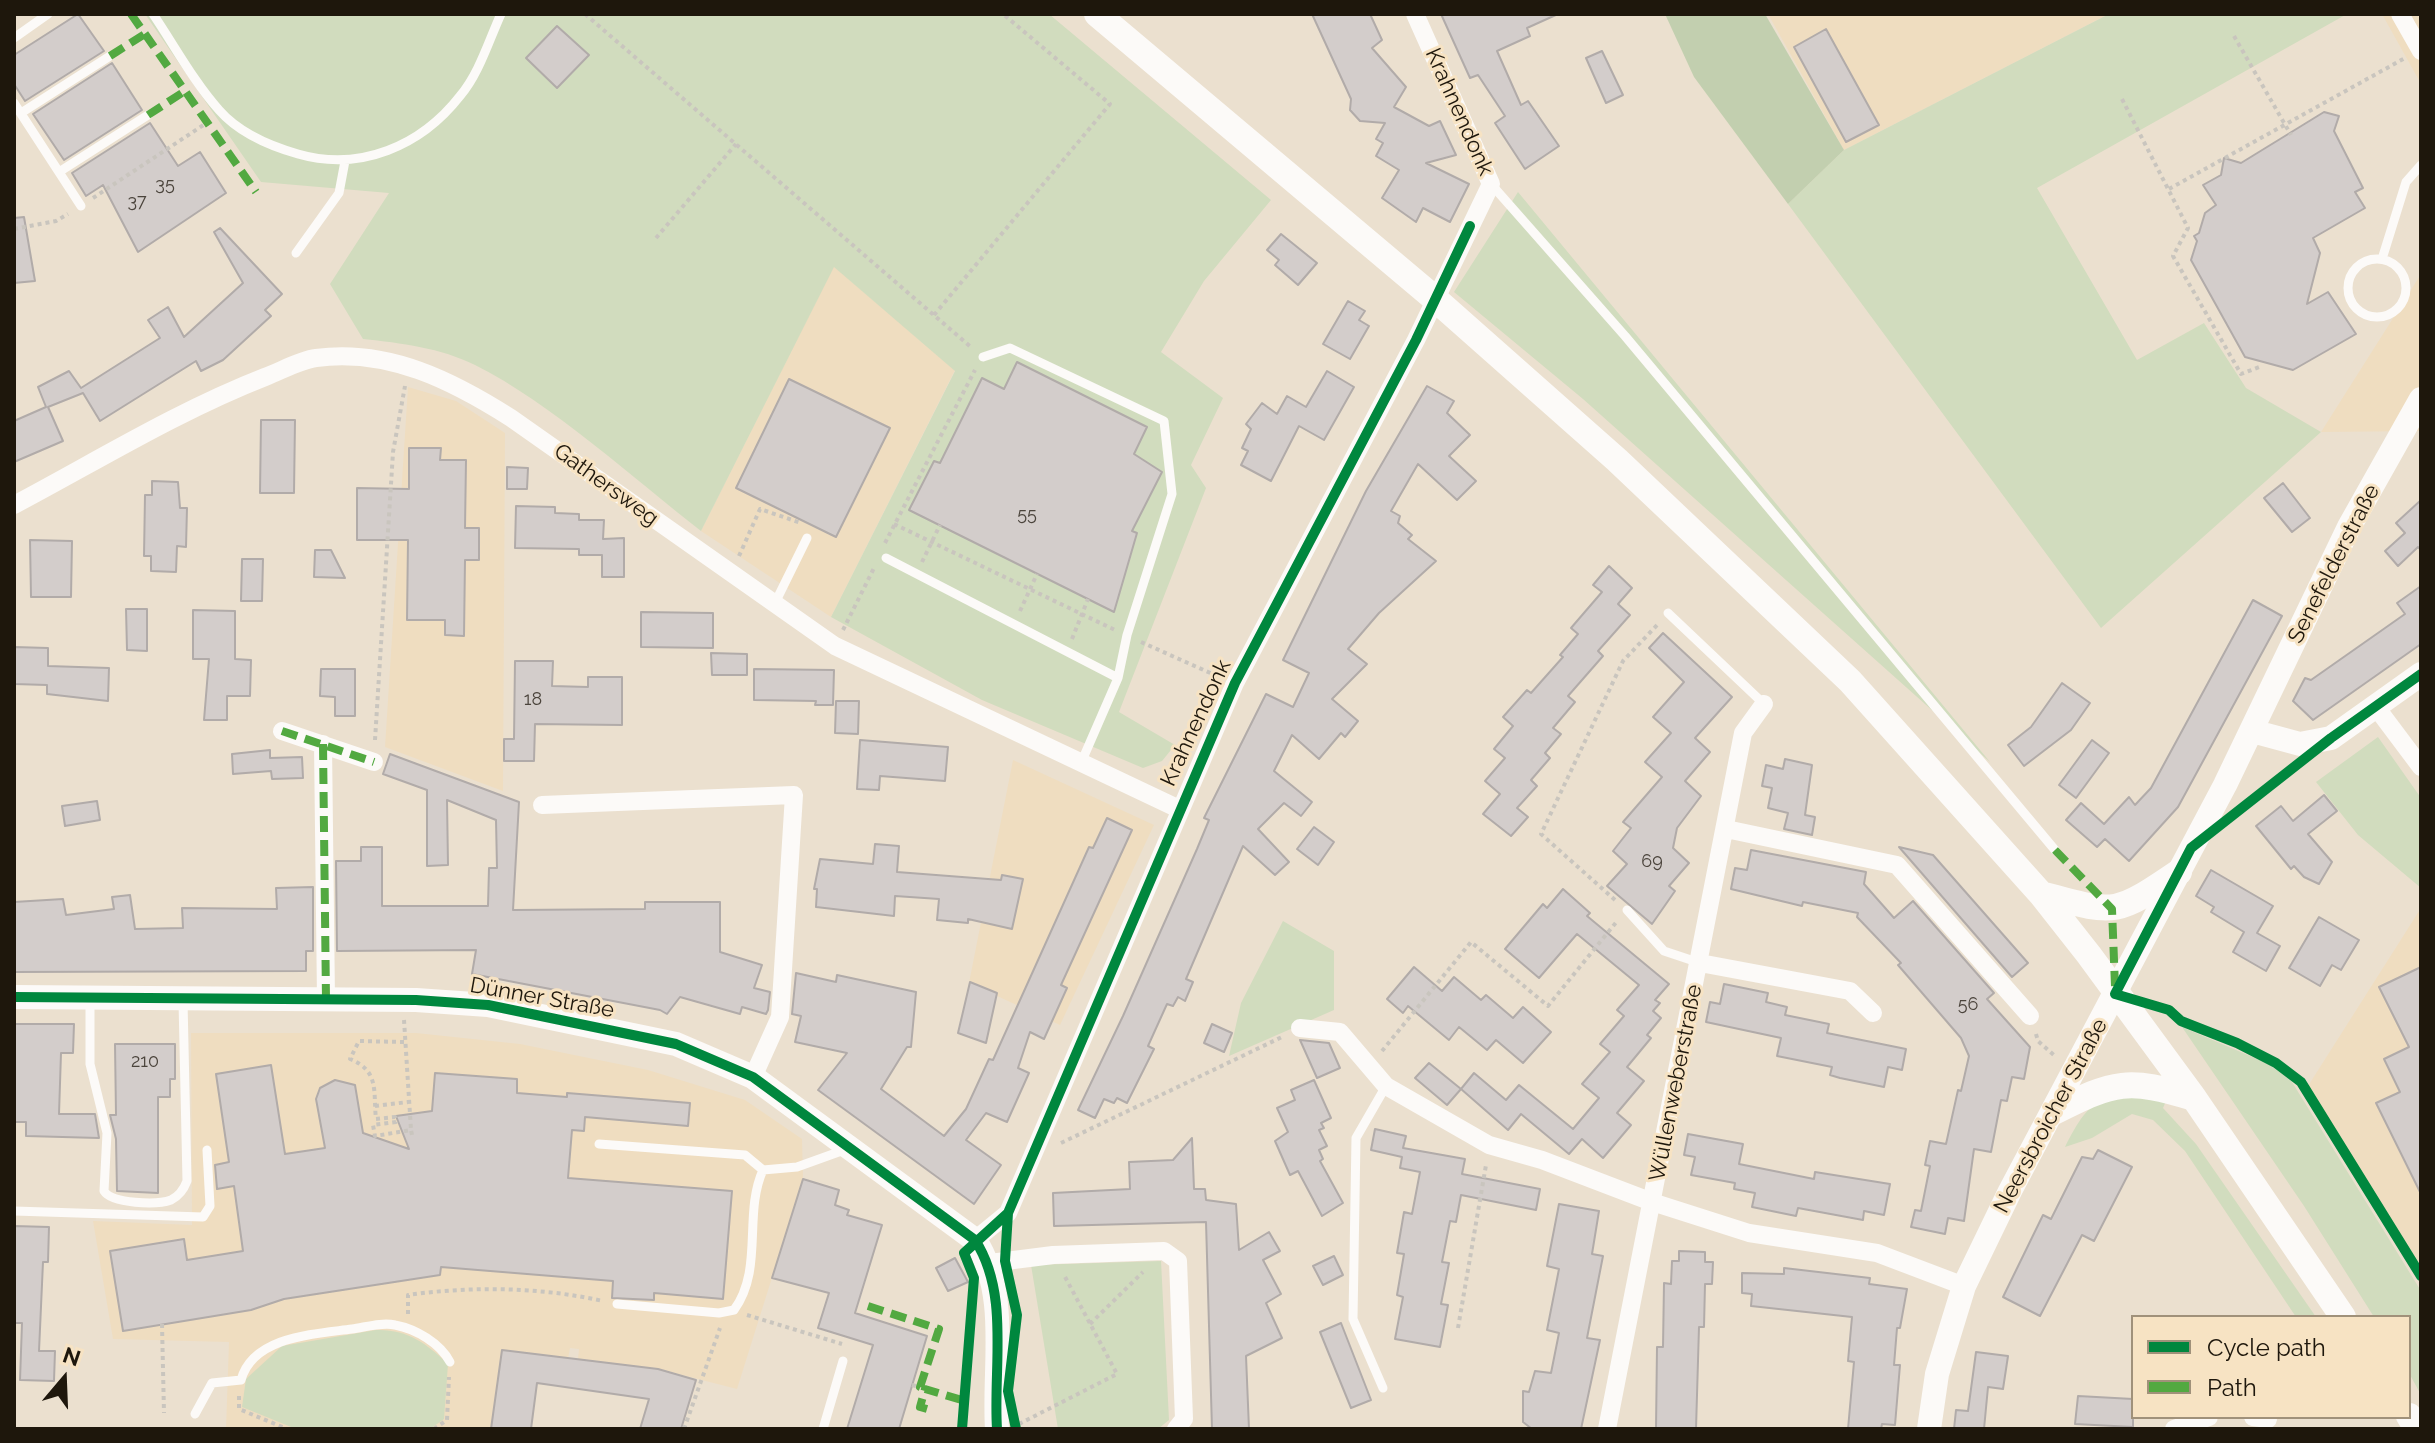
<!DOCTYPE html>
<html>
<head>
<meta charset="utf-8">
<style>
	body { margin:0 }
	#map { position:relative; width:2435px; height:1443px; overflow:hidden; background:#ebe0cf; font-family:Raleway,sans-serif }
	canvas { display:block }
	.frame { position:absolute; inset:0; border:16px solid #1e170c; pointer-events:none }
	.legend { position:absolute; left:2131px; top:1315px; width:280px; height:104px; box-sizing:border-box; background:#f7e3c3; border:2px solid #a0917a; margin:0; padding:10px 14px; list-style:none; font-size:24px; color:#1e170c }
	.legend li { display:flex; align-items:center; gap:16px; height:40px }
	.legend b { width:40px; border:2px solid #a0917a }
	.north { position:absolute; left:24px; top:1339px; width:80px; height:80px; -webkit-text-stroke:6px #f7e3c3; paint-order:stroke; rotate:19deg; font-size:22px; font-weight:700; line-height:32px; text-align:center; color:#1e170c }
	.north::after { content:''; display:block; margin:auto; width:28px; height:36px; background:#1e170c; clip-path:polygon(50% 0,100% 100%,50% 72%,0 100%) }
</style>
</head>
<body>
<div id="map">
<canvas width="2435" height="1443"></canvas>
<div class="frame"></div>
<ul class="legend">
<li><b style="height:10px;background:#00873e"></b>Cycle path</li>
<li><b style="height:10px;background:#52a941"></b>Path</li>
</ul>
<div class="north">N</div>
</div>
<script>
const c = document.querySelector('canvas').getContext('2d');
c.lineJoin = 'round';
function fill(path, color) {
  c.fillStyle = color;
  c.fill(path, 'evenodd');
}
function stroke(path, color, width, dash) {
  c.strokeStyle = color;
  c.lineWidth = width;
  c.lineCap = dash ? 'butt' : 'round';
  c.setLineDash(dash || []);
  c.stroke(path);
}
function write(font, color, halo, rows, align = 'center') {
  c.font = font + ' Raleway,sans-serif';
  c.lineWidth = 6;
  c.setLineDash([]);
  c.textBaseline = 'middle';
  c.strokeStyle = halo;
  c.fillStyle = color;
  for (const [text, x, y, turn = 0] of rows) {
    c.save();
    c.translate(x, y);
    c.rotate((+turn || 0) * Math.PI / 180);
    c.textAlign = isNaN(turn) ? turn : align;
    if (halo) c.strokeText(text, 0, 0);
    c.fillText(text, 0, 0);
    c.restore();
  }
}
fill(new Path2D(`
	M1768,14H2109L1844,150Z
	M2382,14H2421V84Z
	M834,266L955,370L831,617L701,531Z
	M2421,274V431L2321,432Z
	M408,387L456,401L505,433L503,791L385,747Z
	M1013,760L1154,825L1060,1025L969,983Z
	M2421,908V1268L2308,1086Z
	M191,1033H416L520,1044L648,1070L745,1100L802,1139L803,1179L737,1389L659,1369L578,1359L579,1349L570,1348L568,1359L502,1351L491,1429H226L229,1342L113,1339L93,1221L192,1225Z`), '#efddc0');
fill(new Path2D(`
	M145,14H1049L1271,200L1204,281L1161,352L1223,398L1191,465L1206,488L1119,712L1175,745L1162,761L1143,768L982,700L831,617L955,371L834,267L701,531C633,478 551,403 475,365C441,348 401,343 363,339L330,284L389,193L261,182Z
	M2109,14H2347L2037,188L2137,360L2204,323L2246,388L2321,432L2101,628L1788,204L1844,150Z
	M1518,192L1990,762L1583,399L1454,292Z
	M2378,737L2421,798V888L2358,835L2316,782Z
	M1283,921L1334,951V1010L1229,1056L1241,1003Z
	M2182,1027L2283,1070L2292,1082L2421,1291V1395L2409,1373V1317H2374L2304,1206Z
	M2141,1092L2166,1101L2163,1108L2196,1144L2316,1317H2296L2185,1151L2153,1120L2132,1114L2092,1138L2065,1147C2087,1105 2093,1098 2141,1092Z
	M1161,1261L1169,1420L1158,1429H1058L1031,1265Z
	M376,1330C407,1329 426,1343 448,1364L444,1419L430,1429H296L242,1407L246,1379L282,1346Z`), '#d1dcbe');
fill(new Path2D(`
	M1665,14H1765L1844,150L1788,204L1694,77Z`), '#c2cfaf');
const building = new Path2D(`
	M78,14L104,51L25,101L14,84V55Z
	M1312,14H1370L1382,40L1372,48L1406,87L1394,107L1429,126L1440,121L1456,155L1426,163L1469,184L1450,222L1423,208L1416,222L1382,198L1399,170L1376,156L1383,143L1376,139L1385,123L1360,121L1350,110L1351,99Z
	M1441,14H1558L1527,28L1530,36L1497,51L1521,105L1528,101L1559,146L1525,169L1495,123L1505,116L1478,75L1470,78Z
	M557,26L589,55L557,88L526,58Z
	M1826,29L1879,125L1846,142L1794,47Z
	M1602,51L1623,95L1606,103L1586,58Z
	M112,63L142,110L64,160L33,114Z
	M2324,112L2339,116L2334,131L2363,188L2355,192L2365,208L2313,238L2320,253L2307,304L2328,292L2356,334L2293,370L2245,357L2191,260L2197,241L2194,236L2199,233L2205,213L2216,205L2203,185L2221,175L2224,158L2241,163Z
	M150,123L178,166L200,152L226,193L138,252L103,185L86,196L72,173Z
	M24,217L35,281L14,283V218Z
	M220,228L282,294L265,310L271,316L223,360L201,371L196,361L100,421L83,393L48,407L63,441L14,462V421L46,407L38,387L69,371L81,388L160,338L148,320L168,307L184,337L243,283L214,232Z
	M1281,234L1317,263L1298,285L1275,265L1279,260L1267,250Z
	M1348,301L1365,311L1359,320L1369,326L1350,359L1323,344Z
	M1017,362L1147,427L1134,454L1162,472L1132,531L1137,533L1114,612L909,510L934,461L940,463L982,378L1004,389Z
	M1327,371L1354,387L1324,440L1299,426L1271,481L1241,465L1248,451L1242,448L1251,429L1246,424L1262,403L1277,414L1287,396L1306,407Z
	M789,379L890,428L836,537L736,488Z
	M1427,386L1454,401L1447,413L1470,435L1449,456L1476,481L1457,500L1418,464L1391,511L1400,516L1398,523L1412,535L1408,539L1436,561L1379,613L1348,649L1367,664L1332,699L1358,721L1345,737L1341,733L1319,759L1292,735L1274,771L1312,802L1301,816L1284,803L1258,829L1289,862L1275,875L1243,846L1186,979L1193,982L1185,1001L1178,997L1173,1006L1167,1004L1148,1046L1154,1049L1127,1103L1117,1098L1114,1103L1104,1099L1095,1118L1078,1110L1123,1016L1197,849L1209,820L1204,818L1266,694L1293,707L1309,673L1283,660L1366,491Z
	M261,420H295L294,493H260Z
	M409,448H441L440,460H466L465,528H479V560H465L464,636L445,635V620H407L408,540H357V488L409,489Z
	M507,467L528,468L527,489H507Z
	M152,481L178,482L180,508H187L186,547L177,546L176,572L151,571V556H144L145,495H152Z
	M2283,483L2310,518L2292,532L2264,498Z
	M2421,500V550L2418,547L2398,566L2385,551L2405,533L2396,523Z
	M516,506L555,507V513L579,514V520H604L603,539L624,538V577H602V555H579V549L515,548Z
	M30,540L72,541L71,597H31Z
	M315,550H331L345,578L314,577Z
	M242,559H263L262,601H241Z
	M1609,566L1632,588L1618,604L1630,615L1598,651L1603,656L1568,696L1575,702L1553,728L1561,734L1545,753L1550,758L1531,780L1537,786L1517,808L1528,817L1511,836L1483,814L1500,794L1485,781L1505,758L1494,749L1513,726L1503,717L1527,690L1531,693L1563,657L1560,655L1578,634L1571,628L1602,592L1593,585Z
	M2421,586V644L2313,720L2293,701L2305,678L2311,680L2405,614L2397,603Z
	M2253,600L2282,616L2178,807L2129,861L2105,839L2097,847L2066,820L2081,803L2104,824L2129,797L2135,805L2151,788Z
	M126,609H147V651L127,650Z
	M193,610L235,611V659L251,660L250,696H227V720H204L209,659H193Z
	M641,612L713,613V648L641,647Z
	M1663,633L1732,697L1695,738L1710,752L1685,781L1701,796L1677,828L1673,848L1689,863L1669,886L1675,891L1652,924L1607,886L1627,864L1613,851L1631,828L1623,822L1662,777L1645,762L1671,733L1653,717L1684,682L1649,648Z
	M14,647L48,648V666L109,668L108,701L47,694V685L14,684Z
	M711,653L747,654V675H712Z
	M515,661H553L552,686L588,687V677H622V725L535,724L534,761H504V739H514Z
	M321,669H355V716H335V697L320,696Z
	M754,669L834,670L833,705H815L816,701L754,700Z
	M2062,683L2090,703L2071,730L2024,766L2008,745L2031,727Z
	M836,701H859L858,734L835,733Z
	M860,740L948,747L945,781L880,776L879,790L857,789Z
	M2092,740L2109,753L2076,798L2059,785Z
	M270,750V758L302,757L303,778L272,779L271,771L233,774L232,754Z
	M390,754L519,802L513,910L645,909V902H720V952L762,965L754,988L770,992L768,1010L766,1014L742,1007L740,1014L680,997L667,1014L660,1010L472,974L476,950L337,951L336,861H361V847H382V906H488L489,868H497L496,820L447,800L448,865L427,866V790L383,774Z
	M1785,759L1812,765L1805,815L1815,817L1812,835L1784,829L1788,813L1768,808L1772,788L1762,786L1766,765L1783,769Z
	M2324,795L2337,811L2308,834L2332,862L2319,884L2304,877L2294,866L2291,869L2256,826L2281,806L2293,821Z
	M97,801L100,820L65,826L62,806Z
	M1107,818L1132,830L1061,985L1067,988L1044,1039L1030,1032L1018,1068L1029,1073L1007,1122L986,1113L966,1140L1001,1165L974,1204L818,1090L847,1053L795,1042L801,1016L792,1014L796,973L836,982L837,975L916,992L911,1047H907L881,1089L944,1136L966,1109L989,1059L993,1060L1089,847L1093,848Z
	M1314,827L1334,842L1318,865L1297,849Z
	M875,844L899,846L897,872L1001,880L1002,875L1023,879L1012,929L968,919V923L937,920L939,899L895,896L894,916L816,907L817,889H814L820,859L873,864Z
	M1899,847L1933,855L2028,963L2012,977Z
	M1751,850L1866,872L1864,884L1894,918L1913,901L1994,993L1987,999L2030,1047L2024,1079L2012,1077L2007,1101L2001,1100L1991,1152L1974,1149L1964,1221L1948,1218L1945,1234L1911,1227L1915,1210L1921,1211L1930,1166L1925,1165L1930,1141L1946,1144L1958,1090L1961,1091L1969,1056L1961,1038L1898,965L1901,963L1857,917L1858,913L1803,902L1802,906L1731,889L1735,868L1747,870Z
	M2211,870L2273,906L2257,933L2280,946L2266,971L2233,952L2244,932L2211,912L2214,907L2196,896Z
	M313,887V951H306V971L14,972V902L63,899L66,915L114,909L112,897L130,895L135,929L183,928L182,908L277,909L276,888Z
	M1563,889L1590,913L1587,916L1669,984L1655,1000L1660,1003L1653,1011L1661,1018L1647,1035L1651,1038L1627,1067L1644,1081L1617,1113L1631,1125L1603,1158L1582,1139L1569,1154L1521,1114L1508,1130L1461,1089L1474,1073L1506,1100L1519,1085L1573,1129L1599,1098L1582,1084L1610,1052L1600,1044L1624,1016L1617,1010L1639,985L1577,934L1539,978L1505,949L1543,904L1547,908Z
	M2319,917L2359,940L2341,970L2332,965L2320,986L2289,968Z
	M1414,967L1442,991L1454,977L1481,1000L1486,995L1513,1018L1523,1007L1551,1032L1523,1063L1496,1040L1487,1050L1459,1027L1449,1040L1408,1006L1403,1013L1387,999Z
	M2421,967V1194L2376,1103L2400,1092L2384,1059L2409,1047L2379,987Z
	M970,982L997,993L986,1043L958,1033Z
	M1724,984L1768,993L1766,1002L1787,1007L1785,1015L1829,1024L1827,1033L1906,1049L1902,1070L1888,1067L1884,1087L1840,1078L1830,1075L1832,1067L1777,1056L1781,1038L1706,1022L1710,1002L1720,1004Z
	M14,1024H74L73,1053H61L59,1114H95L99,1138L26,1136V1122H14Z
	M1212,1024L1232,1033L1224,1052L1204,1043Z
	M1300,1040L1329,1043L1340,1068L1317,1078Z
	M115,1044H175V1079H170V1097H158V1193L117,1191L116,1139L110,1115H116Z
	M1429,1063L1461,1089L1447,1105L1415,1078Z
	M271,1065L285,1154L325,1148L316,1099L320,1088L335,1080L355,1085L363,1133L409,1149L396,1116L432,1111L435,1073L517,1079V1093L567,1097V1093L690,1103L688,1126L585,1117L584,1131L572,1130L568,1178L732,1191L723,1299L654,1293V1300L612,1298L613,1281L441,1267L440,1275L284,1299L251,1310L123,1331L110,1251L184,1239L187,1260L243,1251L234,1186L217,1189L215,1165L229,1162L216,1074Z
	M1314,1080L1331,1118L1321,1123L1324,1128L1319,1130L1327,1146L1319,1150L1323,1159L1320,1161L1343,1203L1322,1216L1298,1171L1290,1175L1275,1141L1288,1132L1277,1108L1295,1100L1291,1090Z
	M1375,1129L1406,1136L1403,1148L1465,1159L1462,1174L1540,1189L1536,1210L1461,1195L1456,1222L1450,1221L1442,1262L1449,1263L1441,1304L1448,1305L1440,1347L1395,1339L1403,1297L1397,1295L1404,1254L1397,1253L1404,1212L1412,1214L1420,1172L1400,1168L1402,1157L1371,1150Z
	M1688,1134L1743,1144L1739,1164L1814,1179L1815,1172L1890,1184L1884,1215L1864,1211L1863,1220L1798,1208L1796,1216L1752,1207L1755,1193L1734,1189L1735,1183L1691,1175L1695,1157L1684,1155Z
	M1192,1138L1194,1189H1205L1206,1200L1236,1204L1239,1250L1269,1232L1280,1251L1263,1260L1281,1294L1266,1303L1282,1338L1246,1356L1249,1429H1212L1206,1222L1054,1226L1053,1193L1130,1189L1129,1162L1173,1160Z
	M2098,1150L2132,1167L2094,1241L2082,1235L2040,1316L2003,1297L2043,1215L2051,1219L2082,1157L2093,1159Z
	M803,1179L839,1190L835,1205L849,1210L847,1215L882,1225L855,1313L927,1336L899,1429H847L873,1345L818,1328L829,1293L772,1278Z
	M1559,1204L1599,1211L1592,1254L1603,1256L1587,1338L1600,1340L1581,1429H1532L1523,1422V1391L1529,1392L1535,1371L1551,1373L1559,1333L1547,1330L1559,1269L1547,1266Z
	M14,1226L49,1227L48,1262H43L39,1351H55L54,1381L20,1380L22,1323H14Z
	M1679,1251L1705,1252V1262H1713L1712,1284H1705L1704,1327H1699L1696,1429H1656L1657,1347H1663L1664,1283L1671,1284L1672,1261H1679Z
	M1334,1256L1343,1275L1323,1285L1313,1266Z
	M955,1258L968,1282L948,1291L936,1268Z
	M1784,1268L1870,1278L1869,1284L1907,1289L1900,1328H1897L1894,1365H1900L1895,1425L1882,1424L1881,1429H1848L1854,1362L1848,1361L1852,1317L1751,1306L1752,1294L1742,1293V1273L1784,1274Z
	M1341,1323L1371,1400L1351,1408L1320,1332Z
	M502,1350L658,1369L696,1380L681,1429H640L649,1399L537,1383L531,1429H491Z
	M1976,1352L2008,1356L2003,1389L1988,1387L1984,1429H1954L1956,1410L1968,1411Z
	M2078,1396L2133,1399V1427L2075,1424Z`);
fill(building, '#d3cdcb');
stroke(building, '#b1aba9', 2);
stroke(new Path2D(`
	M585,14L972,348
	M2234,36L2291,135
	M2122,99L2188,228L2173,256L2241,374L2262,366
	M2169,189L2405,58
	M93,198L208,122
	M14,229L56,221L68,214
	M656,238L736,144
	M934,315L1110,104L1003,14
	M894,524L1115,630
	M885,543L975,370
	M739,556L760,509L801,523
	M922,562L940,525
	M1020,611L1037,574
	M843,630L875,566
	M1072,639L1088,599
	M1141,642L1217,676
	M375,740L393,452L405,386
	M1615,900L1541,834L1623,661L1659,623
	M404,1020L411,1130
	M2036,1034L2038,1041L2056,1057
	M404,1042L359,1041L350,1059C380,1071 373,1092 376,1119L395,1117L396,1122L373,1125L375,1136L411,1130L412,1135
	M1382,1051L1471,942L1548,1006L1618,920
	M375,1106L408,1102
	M1061,1143L1284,1036
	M408,1314V1295C471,1286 540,1287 603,1301
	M747,1315L842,1344
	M162,1324L164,1413
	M1090,1324L1143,1272
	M1458,1328L1486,1165
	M912,1385L920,1387
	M239,1396V1409L287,1429
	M1019,1424L1117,1374L1064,1275
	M434,1429L447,1420L449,1377
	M684,1429L720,1328`), '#c9c5be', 4, [4, 4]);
stroke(new Path2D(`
	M153,14C174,45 194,82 219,110C239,133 270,146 298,154C360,172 421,146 460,96C479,74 489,40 501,14
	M14,38L48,14
	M14,103L81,206
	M21,113L110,56
	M59,172L148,115
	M1491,184L1625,336L2055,850
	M296,253L339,193L345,161
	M2382,259L2406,182L2421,165
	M2348 288a29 29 0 1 1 58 0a29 29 0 1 1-58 0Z
	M983,357L1010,348L1164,421L1172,494L1127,635L1118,678
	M886,558L1118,678L1081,763
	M775,603L807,538
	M1668,613L1764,704
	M1627,910L1664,951L1700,963
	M90,1000V1064L107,1133L104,1191C112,1204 157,1205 171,1200C179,1196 184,1189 187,1181L183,1001
	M599,1144L745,1155L763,1170L797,1167L847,1149
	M14,1211L203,1217L210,1206L207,1150
	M617,1304L719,1313L734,1310C764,1269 743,1214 763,1170
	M1383,1388L1353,1319L1356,1138L1386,1086
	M195,1414L212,1383L241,1380C253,1336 315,1334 352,1329C366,1327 382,1322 395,1325C416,1329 440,1343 450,1362
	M823,1429L843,1361`), '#fcfaf8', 9);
stroke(new Path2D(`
	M2400,14L2421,51
	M14,505C97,461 178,411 265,377C281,371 300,360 316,358C388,348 453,381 511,418L835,646L1179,809
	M2376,707L2421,767
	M282,731L374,762
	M323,744L326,1000
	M542,805L794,795L780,1017L753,1077
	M1726,829L1897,865L2030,1016
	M1700,963L1850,991L1873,1013
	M1300,1028L1340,1032L1386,1086L1489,1145L1542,1160L1652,1202L1749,1233L1877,1253L1964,1286
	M975,1240L1008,1213L1235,683L1416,340L1491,184L1415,14
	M990,1263L1053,1255L1164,1251L1178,1261L1184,1419L1176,1429
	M2253,1417L2268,1419
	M1607,1429L1743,733L1764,704
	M2174,1429L2209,1417`), '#fcfaf8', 18);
stroke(new Path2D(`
	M2252,731L2300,744L2331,738L2421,674
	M14,997L416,1000L488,1005L676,1044L753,1077L975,1240C1010,1294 993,1367 997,1429
	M1929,1429L1937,1374L1964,1286L2010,1191L2225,785L2349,527L2421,399`), '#fcfaf8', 24);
stroke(new Path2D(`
	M1097,14L1434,298L1617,460L1850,681L2041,894L2089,955L2194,1098L2343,1317
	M2041,894C2116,914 2114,916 2179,872
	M2054,1112C2115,1081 2128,1078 2194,1098
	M2409,1416L2417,1429`), '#fcfaf8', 26);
stroke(new Path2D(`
	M131,14L256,192
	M110,56L145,34
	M148,115L185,91
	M282,731L374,762
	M323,744L326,1000
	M2055,850L2112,909L2115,986
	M868,1306L939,1329L920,1387L925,1389
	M927,1409L920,1407L925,1389L965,1401`), '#52a941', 8, [16, 8]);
stroke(new Path2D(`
	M2421,674L2331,738L2191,848L2115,994L2169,1010L2181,1021L2237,1043L2276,1063L2301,1082L2421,1276
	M14,997L416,1000L488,1005L676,1044L753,1077L975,1240C1010,1294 993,1367 997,1429
	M1008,1213L1005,1261L1017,1315L1008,1391L1016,1429
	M962,1429L974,1278L964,1253L1008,1213L1235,683L1416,340L1470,226`), '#00873e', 10);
write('18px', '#4b443c', null, [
	["35",165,185],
	["37",137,202],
	["55",1027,515],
	["18",533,700],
	["69",1652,862],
	["56",1968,1005],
	["210",145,1062]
]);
write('22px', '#1e170c', '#f7e3c3', [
	["Krahnendonk",1459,112,66],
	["Gathersweg",606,485,36],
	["Senefelderstraße",2334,564,-63],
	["Krahnendonk",1196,723,-65],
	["Dünner Straße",542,998,10],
	["Wüllenweberstraße",1676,1083,-79],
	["Neersbroicher Straße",2051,1116,-62]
]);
</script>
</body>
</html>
